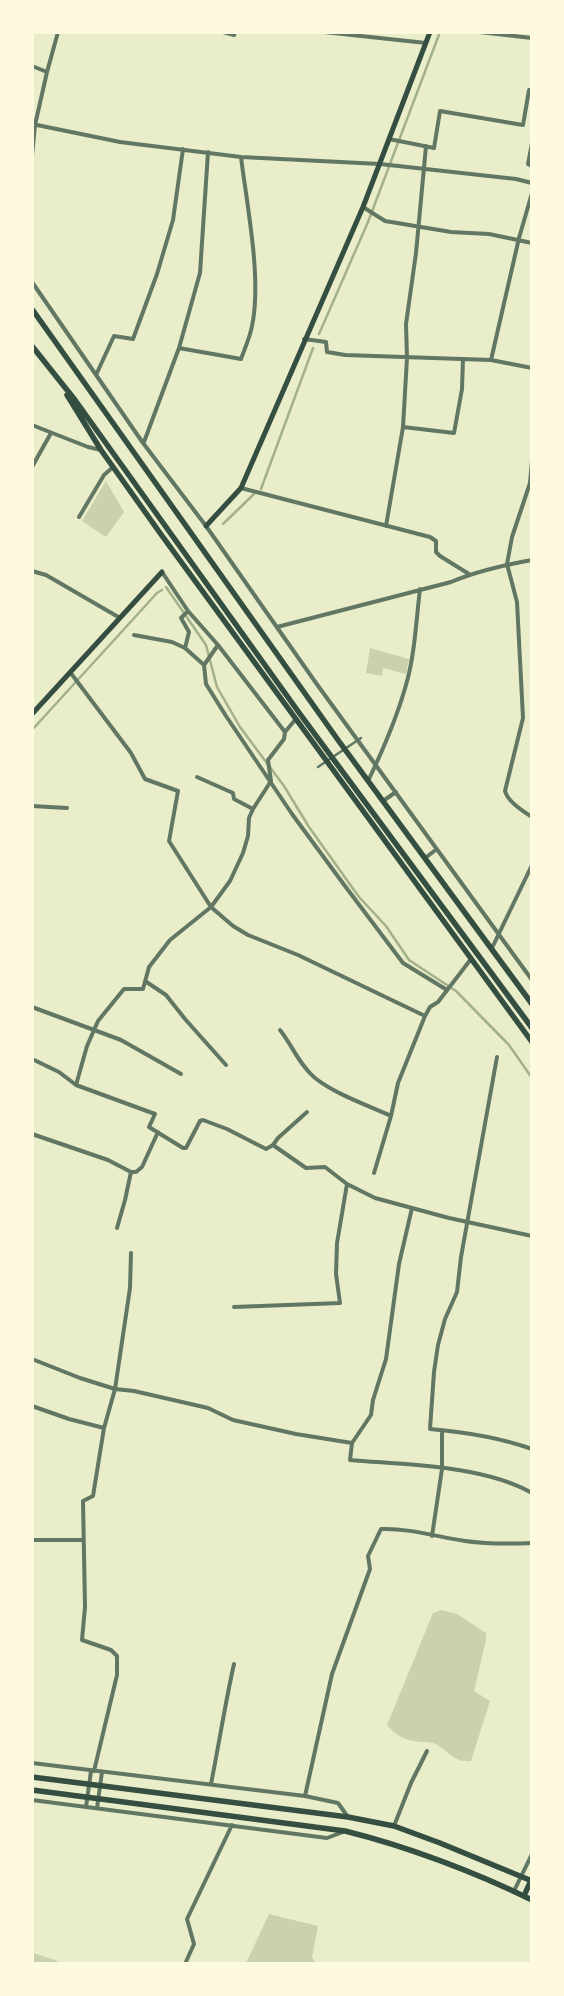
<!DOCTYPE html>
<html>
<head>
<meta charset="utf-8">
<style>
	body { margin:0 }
	#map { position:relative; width:564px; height:1996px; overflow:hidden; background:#e9edc9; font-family:Helvetica,sans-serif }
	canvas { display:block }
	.frame { position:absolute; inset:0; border:34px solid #fefae0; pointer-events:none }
</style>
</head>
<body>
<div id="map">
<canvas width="564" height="1996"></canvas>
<div class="frame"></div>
</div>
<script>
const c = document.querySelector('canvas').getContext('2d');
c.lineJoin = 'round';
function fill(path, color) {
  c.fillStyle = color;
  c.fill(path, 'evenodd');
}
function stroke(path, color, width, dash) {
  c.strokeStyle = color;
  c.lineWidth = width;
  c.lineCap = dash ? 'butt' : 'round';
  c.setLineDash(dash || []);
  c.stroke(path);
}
fill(new Path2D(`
	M106,481L124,512L106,537L82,521Z
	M370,648L409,659L406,674L383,668L382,676L366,673Z
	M442,1610L457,1614L486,1633V1640L474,1691L490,1701L471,1761C452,1763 448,1749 433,1743C430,1742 425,1742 421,1742C404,1740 398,1737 387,1725L433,1613Z
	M269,1914L318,1926L312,1957L315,1963H246Z
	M33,1953L55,1960L60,1963H33Z`), '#cad2ad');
stroke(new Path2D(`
	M319,334L368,222L440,32
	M261,489L313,348
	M223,524L254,494
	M166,587L206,645L217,687L240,727L284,786L309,827L359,897L386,926L409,960L456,991L509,1045L532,1078
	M32,730L157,593L162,590`), '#a3b18a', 2.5);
stroke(new Path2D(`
	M318,767L361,738`), '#617663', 2.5);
stroke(new Path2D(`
	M223,32L234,35L235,32
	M324,32L426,43
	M479,32L532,38
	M32,66L47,72L35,125L32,156
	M47,72L58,32
	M32,124L120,142L241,157L380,164L516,179L532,183
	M389,139L434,148L440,111L523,125L529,90H532
	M532,143L528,164L532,166
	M363,207L385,221L451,232L489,234L532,243
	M32,282L143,443L206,526L316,683L532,980
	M304,339L326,342L327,352L345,355L491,360L519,238L532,193
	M179,348L241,359C245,348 250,337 252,326C262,279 247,206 241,157
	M491,360L532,368
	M96,375L114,336L133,339L157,274L173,220L183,149
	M32,425L88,447L101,450
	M403,427L407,358L406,324L416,253L426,146
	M144,442L179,348L200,273L208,152
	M532,461L530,483L512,537L507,564L517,602L523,718L505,791C508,802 523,811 532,817
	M32,467L51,433
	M241,488L430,537L436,541V552L440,556L469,574
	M79,517L104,475L113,467
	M386,526L403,427L454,433L462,389L463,359
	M32,571L46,575L120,618
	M162,572L188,611L218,645
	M188,611L181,618L189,632L185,648L204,665
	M277,627L451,582C477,571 504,565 532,560
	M134,635L172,642L185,648
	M70,672L131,753L145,779L178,791L169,841L211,907L233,926L248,935L298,955L425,1016L430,1007L438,1002L471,959
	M285,732L218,645L204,665L206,684L226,716L292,814L342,882L403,963L447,990
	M197,777L233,793L234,799L253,809
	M368,781C383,750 397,717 406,685C415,654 416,621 420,589
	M383,801L396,792
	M32,806L67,808
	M425,858L437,849
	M492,948L532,865
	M145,981L166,995L185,1019L226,1065
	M32,1007L121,1040L181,1074
	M280,1030C292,1045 300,1066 315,1078C335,1094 367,1105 391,1116
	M497,1057L461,1257L457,1292L445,1319L438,1345L434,1372L430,1429C465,1432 498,1437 532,1449
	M32,1059L59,1072L76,1085L155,1114L149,1127L183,1148H186L200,1121L203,1120L227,1129L266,1149L273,1145L306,1168L325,1167L347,1184L375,1198L449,1218L532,1236
	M76,1085L87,1046L98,1021L124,989H143L149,967L170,940L211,907L230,881L243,853L248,836L249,818L253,809L271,781L268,760L284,739L285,732L295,720
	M32,1134L108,1160L131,1172H136L142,1167L158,1132
	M273,1145L278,1138L307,1112
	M374,1173L391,1116L398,1083L425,1016
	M412,1208L399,1264L386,1359L373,1400L371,1415L352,1443L350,1460C407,1465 482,1465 532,1493
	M117,1228L125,1200L131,1172
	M234,1307L340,1303L336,1274L337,1243L347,1184
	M32,1359L80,1378L115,1389L134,1391L208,1408L233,1420L296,1434L352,1443
	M32,1406L69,1419L104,1428
	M432,1536L442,1469V1430
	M32,1540H83
	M32,1763L305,1796L338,1803L348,1817
	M94,1771L117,1675V1656L111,1650L82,1640L85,1607L83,1501L93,1496L104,1428L115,1389L130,1288L131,1253
	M211,1784C219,1744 225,1704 234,1664
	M305,1796L332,1674L370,1569L368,1556L381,1529C409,1528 438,1537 465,1541C487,1544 510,1544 532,1543
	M32,1800L327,1838L343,1832
	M86,1807L91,1771
	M97,1808L102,1772
	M394,1826L411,1783L427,1751
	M514,1891L532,1854
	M185,1964L194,1944L187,1919L232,1825`), '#617663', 4);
stroke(new Path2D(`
	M206,526L241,488L363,207L430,32
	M32,714L162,572`), '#344e41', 5);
stroke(new Path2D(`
	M32,1777L348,1817L394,1826L440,1843L532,1881
	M32,1790L345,1831C406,1846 475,1872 532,1900
	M524,1896L531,1880`), '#344e41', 5.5);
stroke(new Path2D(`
	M32,309L338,740L532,1004
	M32,346L75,400L300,714L532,1028
	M67,395L101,450L160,533L532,1042`), '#344e41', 5.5);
</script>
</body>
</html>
